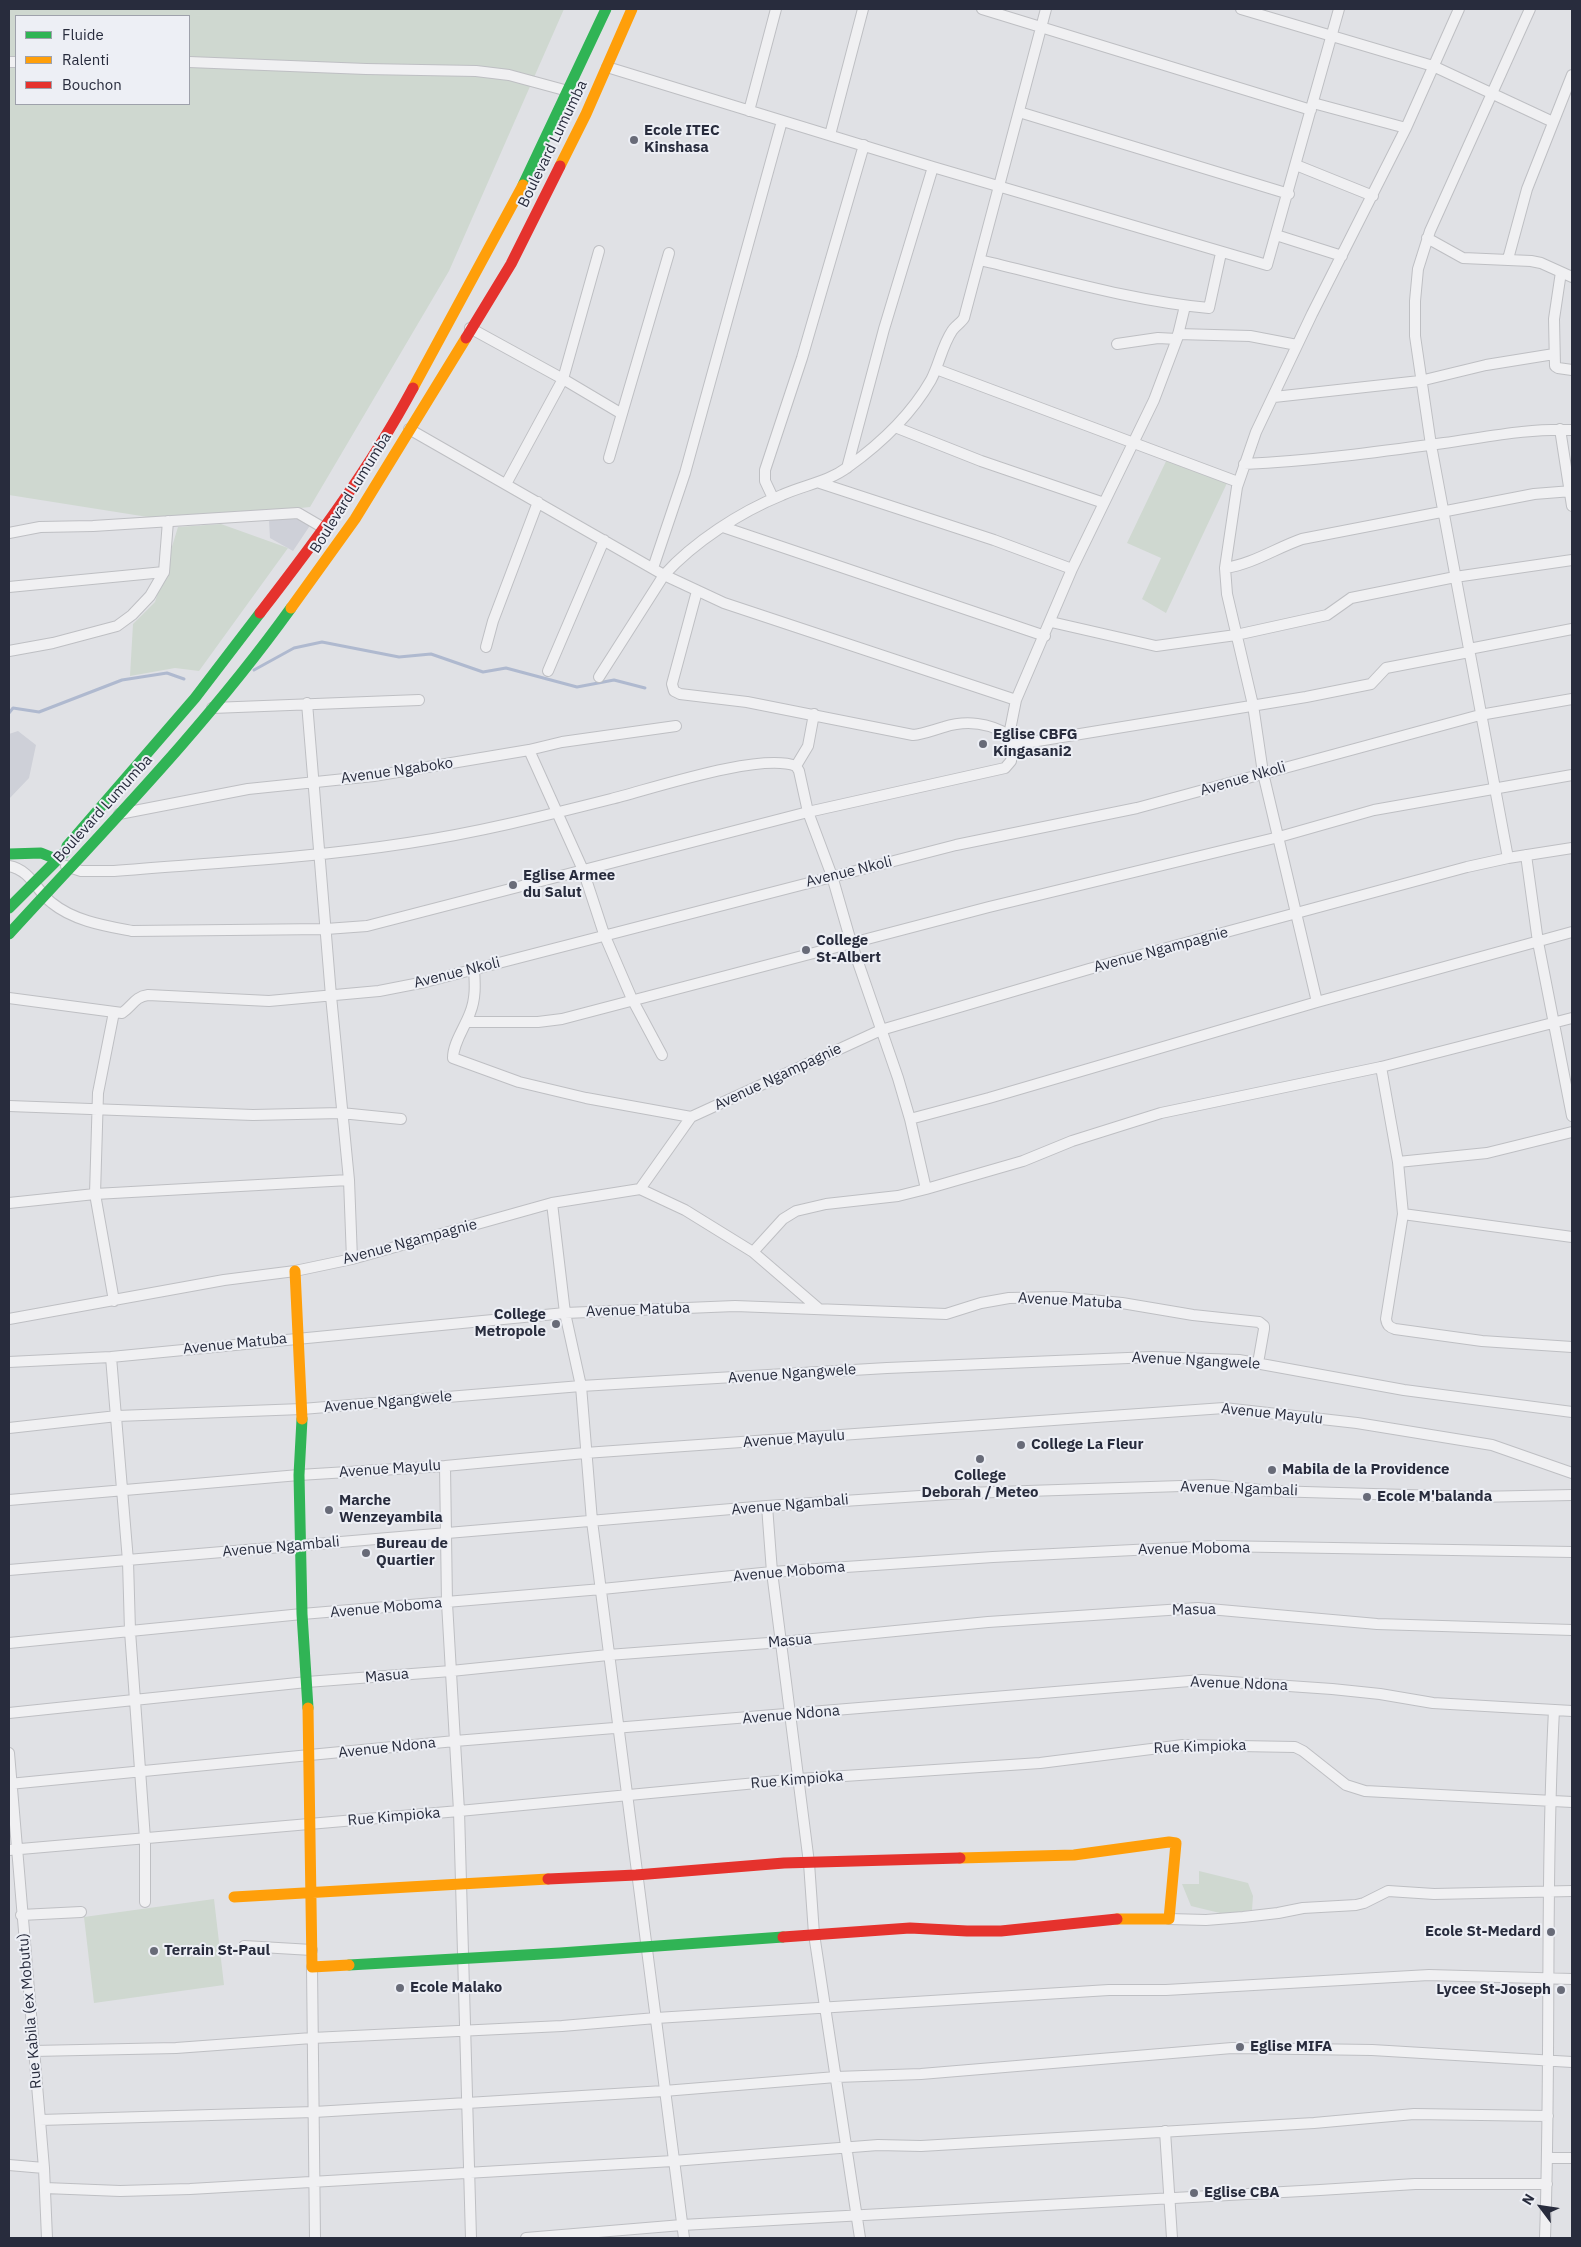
<!DOCTYPE html>
<html>
<head>
<meta charset="utf-8">
<style>
	body { margin:0 }
	#map { position:relative; width:1581px; height:2247px; overflow:hidden; background:#e0e1e5; font-family:"IBM Plex Sans",sans-serif }
	canvas { display:block }
	.frame { position:absolute; inset:0; border:10px solid #282c3d; pointer-events:none }
	.legend { position:absolute; left:15px; top:15px; width:175px; height:90px; box-sizing:border-box; background:#edeff5; border:1px solid #9ea1ab; margin:0; padding:6px 9px; list-style:none; font-size:15px; color:#282c3d }
	.legend li { display:flex; align-items:center; gap:10px; height:25px }
	.legend b { width:25px; border:1px solid #9ea1ab }
	.north { position:absolute; left:1516px; top:2182px; width:50px; height:50px; -webkit-text-stroke:4px #edeff5; paint-order:stroke; rotate:301deg; font-size:14px; font-weight:700; line-height:20px; text-align:center; color:#282c3d }
	.north::after { content:''; display:block; margin:auto; width:18px; height:22px; background:#282c3d; clip-path:polygon(50% 0,100% 100%,50% 72%,0 100%) }
</style>
</head>
<body>
<div id="map">
<canvas width="1581" height="2247"></canvas>
<div class="frame"></div>
<ul class="legend">
<li><b style="height:6px;background:#30b455"></b>Fluide</li>
<li><b style="height:6px;background:#ff9f0a"></b>Ralenti</li>
<li><b style="height:6px;background:#e5322d"></b>Bouchon</li>
</ul>
<div class="north">N</div>
</div>
<script>
const c = document.querySelector('canvas').getContext('2d');
c.lineJoin = 'round';
function fill(path, color) {
  c.fillStyle = color;
  c.fill(path, 'evenodd');
}
function stroke(path, color, width, dash) {
  c.strokeStyle = color;
  c.lineWidth = width;
  c.lineCap = dash ? 'butt' : 'round';
  c.setLineDash(dash || []);
  c.stroke(path);
}
function write(font, color, halo, rows, align = 'center') {
  c.font = font + ' "IBM Plex Sans",sans-serif';
  c.lineWidth = 4;
  c.setLineDash([]);
  c.textBaseline = 'middle';
  c.strokeStyle = halo;
  c.fillStyle = color;
  for (const [text, x, y, turn = 0] of rows) {
    c.save();
    c.translate(x, y);
    c.rotate((+turn || 0) * Math.PI / 180);
    c.textAlign = isNaN(turn) ? turn : align;
    if (halo) c.strokeText(text, 0, 0);
    c.fillText(text, 0, 0);
    c.restore();
  }
}
fill(new Path2D(`
	M292,513L313,521L293,551L270,538L269,521Z
	M18,731L36,745L29,778L9,799V734Z`), '#ced0d8');
fill(new Path2D(`
	M9,9H564L449,271L310,507L173,521L9,495ZM16,16H189V104H16Z
	M1169,455L1228,481L1166,613L1142,599L1161,558L1127,543Z
	M221,524L288,548L199,671L175,668L130,676L133,624L155,602L178,527Z
	M1199,1871L1248,1883L1253,1896L1252,1910L1224,1914L1191,1906L1182,1884H1199Z
	M214,1899L224,1985L94,2003L84,1917Z`), '#cfd8d0');
stroke(new Path2D(`
	M254,670L294,648L322,642L399,657L431,654L483,672L506,668L577,687L614,680L645,688
	M9,713L13,708L39,712L122,680L167,673L184,679`), '#afb9cf', 3);
const street = new Path2D(`
	M982,9L1311,110
	M1241,9L1433,66L1553,122
	M9,62H16
	M189,62L366,69L476,71L509,75L568,91
	M607,67L933,167L1267,265L1339,9
	M1313,103L1406,128
	M749,111L776,9
	M1019,112L1289,194
	M830,135L863,9
	M1296,165L1373,196
	M1276,235L1342,256
	M1427,238L1463,258L1531,261L1541,263L1572,277
	M1508,259L1527,189L1572,75
	M980,260C1056,278 1132,301 1209,308L1221,253
	M1561,272L1554,319L1555,366L1558,368L1572,370
	M470,328L563,379L622,414
	M1178,334L1250,336L1297,345
	M1117,344L1158,338L1177,339
	M936,369L1238,482
	M1274,397L1420,381L1486,365L1554,354
	M895,427L981,461L1104,503
	M409,429L664,575L724,603L1016,700
	M1560,429L1572,506
	M609,458L669,253
	M1244,464C1311,461 1378,452 1444,443C1487,437 1530,428 1572,430
	M847,468L884,329L933,167
	M820,483L994,540L1072,569
	M506,484L563,379L599,251
	M773,498L765,481V470L802,358L864,145
	M723,527L1045,636
	M9,533L40,527L93,526L298,513L322,527
	M653,568L685,473L782,121
	M1225,568C1253,564 1276,548 1302,539L1534,494L1572,491
	M9,587L164,572L168,521
	M697,591L672,684L674,691L680,694L747,702L913,735C924,734 933,730 944,727C966,720 989,723 1009,735
	M1051,622L1156,646L1236,635L1327,615L1351,598L1455,577L1572,560
	M486,647L493,621L538,502
	M1469,649L1572,629
	M9,651L53,643L117,626L132,615L150,596L164,572
	M548,671L604,540
	M599,677L664,575C694,542 740,512 782,495C804,485 828,482 848,467C880,444 911,415 931,380C939,365 942,346 952,331C955,326 961,323 964,318L1046,9
	M307,703L331,996L349,1180L352,1259
	M212,708L419,700
	M1013,745L1306,697L1371,684L1386,668L1469,652
	M529,750L583,870L604,934L632,999L662,1055
	M796,766L808,746L814,714
	M119,814L248,789L374,776L529,750L562,742L676,726
	M1526,855L1538,942L1572,1116
	M1508,858L1431,445L1415,336V301L1418,269L1430,231L1530,9
	M9,866C31,870 37,892 52,903C74,921 106,926 132,931L326,929L367,926L808,812L1005,768L1011,761L1013,745L1009,735L1016,700L1072,569L1154,400L1177,339L1185,306
	M66,866L81,871H114C212,863 311,858 408,843C476,833 544,816 611,799C651,789 760,752 796,766L799,771L808,812L832,876L851,942L898,1078L910,1119L926,1189
	M474,969C475,984 476,998 470,1013C465,1027 453,1043 453,1058L519,1082L586,1098L691,1117
	M9,998L122,1013C133,1006 134,997 148,995L269,1001L379,991L425,982L956,845L1137,808L1480,715L1572,699
	M1317,1002L1263,773L1253,705L1227,594L1225,568L1237,487L1256,432L1312,314L1406,128L1459,9
	M466,1022H538L562,1019L989,907L1279,837L1374,810L1572,775
	M1381,1067L1398,1162L1403,1214L1386,1319C1387,1325 1389,1327 1395,1329L1482,1341L1572,1347
	M9,1106L253,1115L341,1113L401,1119
	M910,1119L989,1098L1317,1002L1572,932
	M1398,1162L1487,1153L1572,1132
	M640,1189L685,1210L753,1252L818,1308
	M9,1203L95,1194L349,1180
	M552,1203L565,1313L581,1386L592,1521L684,2238
	M1403,1214L1572,1237
	M753,1252L783,1219L796,1211L826,1204L898,1196L926,1189L1023,1161L1072,1141L1161,1113L1381,1067L1572,1018
	M114,1301L95,1194L98,1093L114,1012
	M9,1319L224,1280L295,1271L352,1259L552,1203L640,1189L691,1117L881,1030L1089,969L1467,867L1508,858L1572,848
	M111,1357L128,1561L130,1631L145,1839V1902
	M9,1362L111,1357L565,1313L735,1306L946,1314L981,1303L1009,1298L1059,1297L1122,1303L1193,1315L1259,1322L1264,1326V1329L1258,1363
	M9,1428L117,1416L302,1409L581,1386L887,1368L1152,1357L1239,1360L1404,1390L1572,1412
	M445,1466L447,1603L459,1811L471,2238
	M9,1500L299,1475L445,1466L585,1453L1224,1408L1357,1423L1492,1445L1572,1473
	M767,1506L772,1572L809,1863L814,1934L860,2238
	M9,1570L767,1506L966,1493L1212,1485L1271,1491L1475,1497L1572,1495
	M9,1643L302,1614L602,1589L772,1572L993,1557L1214,1546L1572,1552
	M9,1713L307,1682L451,1671L608,1655L782,1642L988,1622L1198,1608L1377,1624L1572,1630
	M9,1753L44,2168L47,2238
	M9,1784L455,1741L1202,1680L1332,1689L1380,1694L1433,1703L1572,1711
	M9,1850L459,1811L799,1779L1040,1763L1183,1745L1295,1747L1303,1751L1346,1785L1365,1791L1572,1802
	M21,1915L81,1912
	M1169,1919L1206,1920L1243,1917L1278,1913L1303,1908L1356,1905L1364,1903L1388,1891L1434,1894L1572,1891
	M244,1946L312,1950
	M312,1967L315,2238
	M33,2051L176,2048L312,2038L562,2026L656,2018L1109,1990H1166L1429,1975L1572,1979
	M40,2120L314,2112L467,2103L664,2091L836,2077L921,2074L1232,2048L1372,2050L1572,2062
	M1165,2131L1172,2238
	M1548,2158H1572
	M9,2165L44,2168
	M45,2188L120,2191L190,2189L673,2161L878,2145L921,2146L1314,2123L1414,2114L1548,2116
	M526,2238L682,2225L1320,2190L1415,2184H1547
	M1545,2238C1551,2062 1545,1886 1554,1710`);
stroke(street, '#bebfc3', 12);
stroke(street, '#f0f0f2', 10);
stroke(new Path2D(`
	M523,185L606,9
	M9,854L41,853L56,859
	M9,908L66,851L67,846L195,698L260,613
	M9,934C106,828 207,725 291,608
	M302,1419L299,1475L302,1614L308,1708
	M349,1965L560,1953L783,1937`), '#30b455', 11);
stroke(new Path2D(`
	M560,166L586,114L632,9
	M413,388L523,185
	M291,608L355,519L466,338
	M295,1271L302,1419
	M308,1708L312,1967L349,1965
	M960,1858L1074,1855L1169,1842L1176,1843L1169,1919H1117
	M234,1897L548,1879`), '#ff9f0a', 11);
stroke(new Path2D(`
	M466,338L511,264L560,166
	M260,613C315,542 370,468 413,388
	M548,1879L636,1875L784,1863L960,1858
	M783,1937L910,1928L967,1931H1001L1117,1919`), '#e5322d', 11);
for (const [x, y, r, color] of [
	[634,140,5,"#686b78"],
	[983,744,5,"#686b78"],
	[513,885,5,"#686b78"],
	[806,950,5,"#686b78"],
	[556,1324,5,"#686b78"],
	[1021,1445,5,"#686b78"],
	[980,1459,5,"#686b78"],
	[1272,1470,5,"#686b78"],
	[1367,1497,5,"#686b78"],
	[329,1510,5,"#686b78"],
	[366,1553,5,"#686b78"],
	[1551,1932,5,"#686b78"],
	[154,1951,5,"#686b78"],
	[400,1988,5,"#686b78"],
	[1561,1990,5,"#686b78"],
	[1240,2047,5,"#686b78"],
	[1194,2193,5,"#686b78"]
]) {
  const dot = new Path2D();
  dot.arc(x, y, r, 0, 2 * Math.PI);
  c.fillStyle = color;
  c.fill(dot);
  stroke(dot, '#edeff5', 2);
}
write('bold 15px', '#282c3d', '#edeff5', [
	["Ecole ITEC",644,131],
	["Kinshasa",644,148],
	["Eglise CBFG",993,735],
	["Kingasani2",993,752],
	["Eglise Armee",523,876],
	["du Salut",523,893],
	["College",816,941],
	["St-Albert",816,958],
	["College",546,1315,"right"],
	["Metropole",546,1332,"right"],
	["College La Fleur",1031,1445],
	["Mabila de la Providence",1282,1470],
	["College",980,1476,"center"],
	["Deborah / Meteo",980,1493,"center"],
	["Ecole M'balanda",1377,1497],
	["Marche",339,1501],
	["Wenzeyambila",339,1518],
	["Bureau de",376,1544],
	["Quartier",376,1561],
	["Ecole St-Medard",1541,1932,"right"],
	["Terrain St-Paul",164,1951],
	["Ecole Malako",410,1988],
	["Lycee St-Joseph",1551,1990,"right"],
	["Eglise MIFA",1250,2047],
	["Eglise CBA",1204,2193]
], 'left');
write('15px', '#282c3d', '#edeff5', [
	["Boulevard Lumumba",553,144,-64],
	["Boulevard Lumumba",351,493,-58],
	["Avenue Ngaboko",397,771,-8],
	["Avenue Nkoli",1243,779,-16],
	["Boulevard Lumumba",103,809,-48],
	["Avenue Nkoli",849,872,-14],
	["Avenue Ngampagnie",1161,950,-15],
	["Avenue Nkoli",457,973,-14],
	["Avenue Ngampagnie",778,1077,-25],
	["Avenue Ngampagnie",410,1242,-15],
	["Avenue Matuba",1070,1301,3],
	["Avenue Matuba",638,1310,-2],
	["Avenue Matuba",235,1344,-6],
	["Avenue Ngangwele",1196,1361,3],
	["Avenue Ngangwele",792,1374,-4],
	["Avenue Ngangwele",388,1402,-5],
	["Avenue Mayulu",1272,1414,6],
	["Avenue Mayulu",794,1439,-4],
	["Avenue Mayulu",390,1469,-4],
	["Avenue Ngambali",1239,1489,2],
	["Avenue Ngambali",790,1505,-5],
	["Avenue Ngambali",281,1547,-5],
	["Avenue Moboma",1194,1549,-1],
	["Avenue Moboma",789,1572,-5],
	["Avenue Moboma",386,1608,-5],
	["Masua",1194,1610,-1],
	["Masua",790,1641,-5],
	["Masua",387,1676,-5],
	["Avenue Ndona",1239,1684,2],
	["Avenue Ndona",791,1715,-5],
	["Rue Kimpioka",1200,1747,-2],
	["Avenue Ndona",387,1748,-6],
	["Rue Kimpioka",797,1780,-5],
	["Rue Kimpioka",394,1817,-5],
	["Rue Kabila (ex Mobutu)",30,2011,-95]
]);
</script>
</body>
</html>
